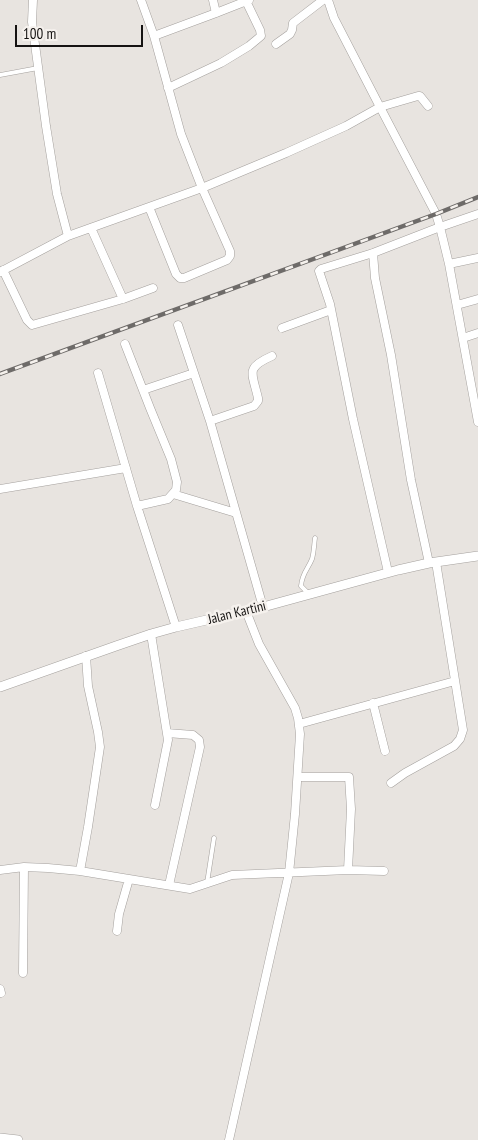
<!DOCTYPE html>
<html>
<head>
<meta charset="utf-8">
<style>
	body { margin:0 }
	#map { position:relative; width:478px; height:1140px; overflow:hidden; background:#e8e4e0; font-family:"PT Sans Narrow",sans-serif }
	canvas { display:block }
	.scale { position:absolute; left:15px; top:25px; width:128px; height:22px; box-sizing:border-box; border:2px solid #151312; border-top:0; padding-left:6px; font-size:15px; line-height:18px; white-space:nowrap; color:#151312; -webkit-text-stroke:4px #f5f1ed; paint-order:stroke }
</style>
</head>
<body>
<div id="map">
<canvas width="478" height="1140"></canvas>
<div class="scale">100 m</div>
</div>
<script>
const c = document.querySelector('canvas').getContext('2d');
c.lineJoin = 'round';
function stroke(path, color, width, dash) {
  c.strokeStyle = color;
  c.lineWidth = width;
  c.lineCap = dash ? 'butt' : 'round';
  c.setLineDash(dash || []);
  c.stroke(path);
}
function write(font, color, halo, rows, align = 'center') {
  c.font = font + ' "PT Sans Narrow",sans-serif';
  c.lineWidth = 5;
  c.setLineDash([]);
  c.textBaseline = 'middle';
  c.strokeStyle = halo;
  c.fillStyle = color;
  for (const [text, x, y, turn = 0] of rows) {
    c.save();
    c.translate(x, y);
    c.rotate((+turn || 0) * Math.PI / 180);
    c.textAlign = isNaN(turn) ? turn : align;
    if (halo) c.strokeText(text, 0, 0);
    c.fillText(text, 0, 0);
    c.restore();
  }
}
const service = new Path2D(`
	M0,75L38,68
	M309,594L301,586C302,573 308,569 312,559C314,552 314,545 315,538
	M207,883L214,838`);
const minor = new Path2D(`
	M33,0L32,22L46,126L57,194L68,236
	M141,0L154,36L181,134L202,188L230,251V256L227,260L184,278H180L176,274L149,207
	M213,0L216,13
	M154,36L216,13L249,0
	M276,44L290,34L292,30L293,23L323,0
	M168,88L221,63L249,46L261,36L260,30L246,1
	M428,106L420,96H418L380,107L436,214L440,227L449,264L478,422
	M91,228L123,299
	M373,253L375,278L391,355L411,480L429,563
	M449,264L478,258
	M3,270L27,320L32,325L123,299L153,288
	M0,272L68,236L202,188L286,153L346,126L380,107L334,18L328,0
	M457,305L478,299
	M178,325L210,421L263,607
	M282,328L331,310
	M463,338L478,333
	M125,344L150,408L171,459L177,482L176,490L168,499L137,506
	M98,373L137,506L176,627
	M143,390L194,373
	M210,421L254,406L258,401V398C252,372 245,368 272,356
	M0,489L126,468
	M173,494L236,513
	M388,572L353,419L330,304L319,271L321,269L373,253L440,227L478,214
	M151,634L168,740L155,805
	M373,703L385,751
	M299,724L455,681
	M167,733L193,735L199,740L200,747L169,885
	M298,777H349L351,809L348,870
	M391,783L405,773L454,746L460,739L463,730L436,562
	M0,870L24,867L48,868L80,871L190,889L232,875L348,870L384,871
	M80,871L88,827L100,747L98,732L88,686L86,656
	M117,931L119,914L129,879
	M23,973L24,867
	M0,989L1,993
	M229,1140L289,873L295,814L300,734L298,718L295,708L259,644L246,611`);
const tertiary = new Path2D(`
	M0,687L116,646L151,634L176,627L263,607L398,570L429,563L478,556
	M0,1138L18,1140`);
stroke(service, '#a4a09d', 5);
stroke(minor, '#a4a09d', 9);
stroke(tertiary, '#a4a09d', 10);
stroke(service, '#fff', 4);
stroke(minor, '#fff', 8);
stroke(tertiary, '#fff', 9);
const rail = new Path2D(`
	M0,374L436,214L478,197`);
stroke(rail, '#6e6b69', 4.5);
stroke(rail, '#f5f1ed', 2.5, [8]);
write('14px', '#151312', '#f5f1ed', [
	["Jalan Kartini",237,613,-14]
]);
</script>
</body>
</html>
